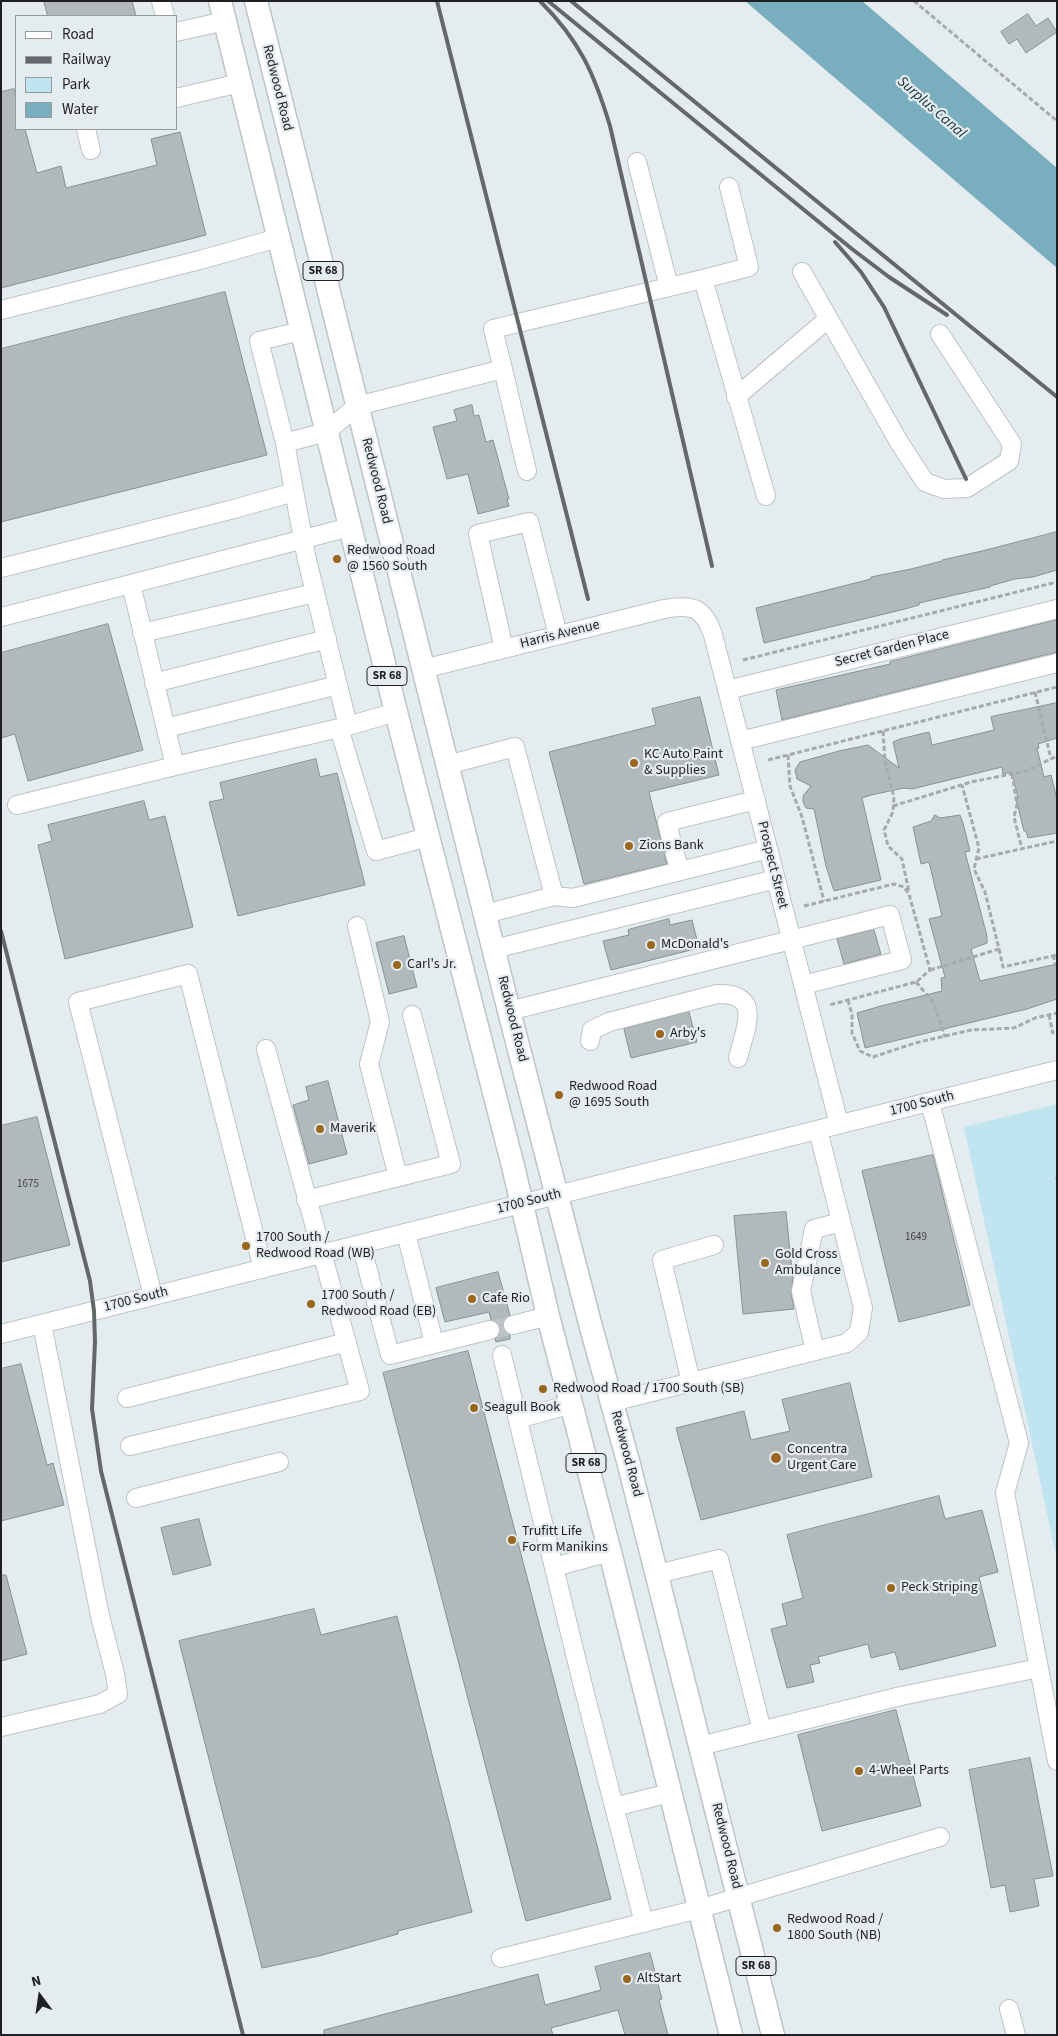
<!DOCTYPE html>
<html>
<head>
<meta charset="utf-8">
<style>
	body { margin:0 }
	#map { position:relative; width:1058px; height:2036px; overflow:hidden; background:#e4ecef; font-family:"Source Sans 3",sans-serif }
	canvas { display:block }
	.frame { position:absolute; inset:0; border:2px solid #1e2021; pointer-events:none }
	.legend { position:absolute; left:15px; top:15px; width:162px; height:115px; box-sizing:border-box; background:#e4ecef; border:1px solid #959a9d; margin:0; padding:6px 9px; list-style:none; font-size:15px; color:#1e2021 }
	.legend li { display:flex; align-items:center; gap:10px; height:25px }
	.legend b { width:25px; border:1px solid #959a9d }
	.north { position:absolute; left:15px; top:1971px; width:50px; height:50px; -webkit-text-stroke:4px #e4ecef; paint-order:stroke; rotate:346deg; font-size:14px; font-weight:700; line-height:20px; text-align:center; color:#1e2021 }
	.north::after { content:''; display:block; margin:auto; width:18px; height:22px; background:#1e2021; clip-path:polygon(50% 0,100% 100%,50% 72%,0 100%) }
</style>
</head>
<body>
<div id="map">
<canvas width="1058" height="2036"></canvas>
<div class="frame"></div>
<ul class="legend">
<li><b style="height:6px;background:#fff"></b>Road</li>
<li><b style="height:6px;background:#636869"></b>Railway</li>
<li><b style="height:14px;background:#c0e4f0"></b>Park</li>
<li><b style="height:14px;background:#79aebf"></b>Water</li>
</ul>
<div class="north">N</div>
</div>
<script>
const c = document.querySelector('canvas').getContext('2d');
c.lineJoin = 'round';
function fill(path, color) {
  c.fillStyle = color;
  c.fill(path, 'evenodd');
}
function stroke(path, color, width, dash) {
  c.strokeStyle = color;
  c.lineWidth = width;
  c.lineCap = dash ? 'butt' : 'round';
  c.setLineDash(dash || []);
  c.stroke(path);
}
function write(font, color, halo, rows, align = 'center') {
  c.font = font + ' "Source Sans 3",sans-serif';
  c.lineWidth = 4.5;
  c.setLineDash([]);
  c.textBaseline = 'middle';
  c.strokeStyle = halo;
  c.fillStyle = color;
  for (const [text, x, y, turn = 0] of rows) {
    c.save();
    c.translate(x, y);
    c.rotate((+turn || 0) * Math.PI / 180);
    c.textAlign = isNaN(turn) ? turn : align;
    if (halo) c.strokeText(text, 0, 0);
    c.fillText(text, 0, 0);
    c.restore();
  }
}
fill(new Path2D(`
	M1057,1104V1560L964,1127Z`), '#c0e4f0');
fill(new Path2D(`
	M745,1H862L882,18L1057,168V268Z`), '#79aebf');
const building = new Path2D(`
	M44,1H132L136,16H48Z
	M1028,14L1036,26L1048,18L1057,32L1026,53L1017,39L1009,44L1001,32Z
	M14,89L16,96V129H25L37,173L61,166L66,188L157,165L151,139L180,132L206,235L1,288V92Z
	M225,292L267,455L1,522V349Z
	M472,405L474,416L479,415L486,442L493,440L509,499H507L509,506L478,514L468,474L447,479L433,427L457,421L454,410Z
	M1057,532V570L1033,577L1015,579L990,586V587L919,603V605L905,609L764,643L756,608L871,579V577L911,569L942,561V560L982,551Z
	M1057,620V652L782,720L776,690L890,664V662Z
	M108,624L143,750L28,781L15,734L1,738V653Z
	M700,697L719,775L649,792L661,841L666,848L665,857L667,864L584,884L549,752L656,725L652,709Z
	M1057,703V738L1038,744L1039,748H1037L1044,777L1051,775L1057,799V833L1028,838L1026,831H1024L1016,799L1018,798L1012,772L1003,774L1002,767L912,789L904,788L871,795L862,798L881,880L834,891L826,866L814,809L806,808L803,802V796L811,786L797,779L795,770L800,762L839,751L868,745L899,768L893,742L900,739L929,732L932,745L994,730L991,717Z
	M316,759L320,777L337,773L365,885L238,916L209,802L224,799L220,783Z
	M144,801L149,820L165,816L193,927L65,959L38,845L52,841L48,825Z
	M935,815L940,818L960,815L963,823L970,851L965,852L987,936V943L971,949L980,981L1057,964V999L1027,1009L865,1048L857,1013L881,1006L942,991L941,978L945,977L929,919L942,916L929,862L921,864L913,827L931,821Z
	M669,919L670,925L692,920L699,948L611,970L603,941L629,935L628,930Z
	M874,930L881,954L844,964L837,939Z
	M404,936L417,987L389,994L376,943Z
	M689,1012L697,1042L631,1058L624,1029Z
	M328,1081L347,1154L309,1164L293,1105L309,1100L306,1087Z
	M37,1117L70,1245L1,1262V1126Z
	M933,1155L970,1305L899,1322L862,1171Z
	M786,1212L793,1280L791,1293L794,1309L743,1314L734,1216Z
	M498,1272L510,1315L503,1322V1327L505,1332L510,1335V1339L496,1342L495,1339L500,1333V1328L497,1322L491,1320L489,1312L445,1322L436,1288Z
	M468,1351L611,1899L526,1921L383,1373Z
	M21,1364L47,1465L53,1463L64,1505L1,1521V1369Z
	M850,1383L872,1477L701,1520L676,1428L744,1411L751,1440L790,1431L782,1400Z
	M939,1496L945,1519L982,1510L998,1572L979,1577L996,1646L900,1670L895,1652L871,1658L868,1644L818,1657L820,1663L810,1665L814,1682L787,1688L771,1629L787,1625L782,1604L803,1598L787,1535Z
	M199,1519L211,1565L173,1575L161,1528Z
	M1,1575H6L27,1654L1,1661Z
	M314,1609L321,1635L397,1616L472,1912L398,1931V1934L319,1956L262,1968L179,1641Z
	M896,1710L921,1806L822,1831L798,1735Z
	M1030,1758L1053,1876L1034,1879L1039,1906L1010,1912L1005,1885L991,1888L969,1770Z
	M650,1953L662,1999L659,2000L668,2035H625L618,2010L551,2028L553,2035H324V2030L538,1974L545,2005L601,1990L595,1967Z`);
fill(building, '#b1b9bb');
stroke(building, '#899093', 1);
stroke(new Path2D(`
	M490,1330L513,1325`), '#bcc3c6', 18, [18, 9]);
const minor = new Path2D(`
	M161,1L165,16
	M176,32L225,21
	M176,98L240,83
	M86,129L91,150
	M802,272L899,442L925,482L944,489L967,488L1009,461L1012,444L940,334
	M703,279L749,267L729,187
	M669,287L703,279L766,496
	M1,310L200,260L278,238
	M503,369L493,329L669,287L637,162
	M736,397L828,319
	M285,443L259,341L301,331
	M1,568L234,509L294,492
	M131,584L350,527
	M1,617L131,584L175,766L348,726L307,560L285,443L326,432L357,406L503,369L527,471
	M142,633L315,593
	M504,649L478,534L529,522L558,635
	M423,669L664,609C692,604 704,607 713,635L839,1124
	M154,683L327,639
	M727,690L1057,609
	M348,726L396,712
	M166,728L338,685
	M339,728L376,851L428,837
	M740,741L1057,663
	M447,765L515,747L554,896L485,914
	M17,805L175,766
	M671,839L667,822L756,800
	M675,854L680,871
	M554,896L573,898L768,849
	M357,926L380,1022L369,1064L398,1177
	M494,949L776,879
	M509,1011L890,915L902,960L803,985
	M590,1041L592,1030L609,1022L717,994C764,993 745,1028 738,1058
	M930,1102L1019,1443L1005,1493L1057,1761
	M306,1200L451,1164L412,1015
	M406,1233L434,1343
	M361,1244L390,1355L490,1330
	M153,1296L78,1002L188,974L263,1269
	M513,1325L548,1316
	M1,1334L1057,1070
	M815,1351L801,1291L814,1229L841,1222
	M502,1355L582,1682L644,1923
	M691,1382L662,1260L714,1245
	M127,1398L347,1342
	M612,1402L847,1343L859,1332L863,1308L818,1130
	M518,1419L571,1404
	M130,1446L360,1391L266,1049
	M136,1498L279,1462
	M554,1567L610,1552
	M657,1574L719,1559L762,1731
	M1,1727L100,1704L118,1694L115,1674L100,1616L42,1324
	M700,1746L901,1696L1039,1668
	M614,1807L670,1793
	M501,1958L699,1909L940,1837
	M1009,2009L1016,2035`);
const major = new Path2D(`
	M220,1L396,712L513,1166L548,1316L610,1552L731,2035
	M256,1L509,1011L591,1327L628,1461L773,2035`);
stroke(minor, '#bcc4c7', 20);
stroke(major, '#bcc4c7', 25);
stroke(new Path2D(`
	M914,1L1057,121
	M743,660L1057,582
	M1035,692L1051,759
	M883,731L885,761L894,797L893,812L884,830L888,846L902,859L909,892
	M788,755L790,786L802,817L824,901
	M768,760L1057,687
	M1012,774L1017,805L1014,817L1022,849
	M893,806L971,782L1026,771L1057,756
	M976,859L1057,841
	M804,906L894,884L904,887L909,894L930,970L916,982L829,1005
	M999,949L1003,967L1057,955
	M1053,955L1057,970
	M930,970L999,949L985,892L974,869L979,848L962,785
	M916,982L934,1003L945,1037
	M848,1000L852,1015V1033L860,1051L873,1057L915,1043L971,1030L1014,1028L1035,1018L1057,1013
	M1049,1015L1053,1034
	M1057,1177V1180`), '#a5abad', 3, [5, 2.5]);
stroke(minor, '#fff', 18);
stroke(major, '#fff', 22);
stroke(new Path2D(`
	M437,1L588,599
	M540,1C580,41 594,73 610,126L712,566
	M548,1L852,249L889,277L947,315
	M571,1L1057,397
	M835,242L861,272L884,307L966,479
	M1,931L90,1281L94,1311L95,1342L92,1409L101,1471L243,2035`), '#636869', 4);
for (const [x, y, r, color] of [
	[337,559,5,"#9b661e"],
	[634,763,5,"#9b661e"],
	[629,846,5,"#9b661e"],
	[651,945,5,"#9b661e"],
	[397,965,5,"#9b661e"],
	[660,1034,5,"#9b661e"],
	[559,1095,5,"#9b661e"],
	[320,1129,5,"#9b661e"],
	[246,1246,5,"#9b661e"],
	[765,1263,5,"#9b661e"],
	[472,1299,5,"#9b661e"],
	[311,1304,5,"#9b661e"],
	[543,1389,5,"#9b661e"],
	[474,1408,5,"#9b661e"],
	[776,1458,6,"#9b661e"],
	[512,1540,5,"#9b661e"],
	[891,1588,5,"#9b661e"],
	[859,1771,5,"#9b661e"],
	[777,1928,5,"#9b661e"],
	[627,1979,5,"#9b661e"]
]) {
  const dot = new Path2D();
  dot.arc(x, y, r, 0, 2 * Math.PI);
  c.fillStyle = color;
  c.fill(dot);
  stroke(dot, '#e4ecef', 2);
}
write('11px', '#434648', null, [
	["1675",28,1185],
	["1649",916,1238]
]);
for (const [x, y, w] of [
	[323,271,40],
	[387,676,40],
	[586,1463,40],
	[756,1966,40]
]) {
  const box = new Path2D();
  box.roundRect(x - w / 2, y - 9.5, w, 19, 4);
  c.fillStyle = '#e4ecef';
  c.fill(box);
  stroke(box, '#1e2021', 1);
}
write('bold 12px', '#1e2021', null, [
	["SR 68",323,271],
	["SR 68",387,676],
	["SR 68",586,1463],
	["SR 68",756,1966]
]);
write('14px', '#1e2021', '#e4ecef', [
	["Redwood Road",277,88,76],
	["Redwood Road",376,481,76],
	["Harris Avenue",560,635,-14],
	["Secret Garden Place",892,649,-14],
	["Prospect Street",772,865,76],
	["Redwood Road",512,1019,76],
	["1700 South",922,1104,-14],
	["1700 South",529,1202,-14],
	["1700 South",136,1300,-14],
	["Redwood Road",626,1454,75],
	["Redwood Road",726,1846,76]
]);
write('14px', '#1e2021', '#e4ecef', [
	["Redwood Road",347,551],
	["@ 1560 South",347,567],
	["KC Auto Paint",644,755],
	["& Supplies",644,771],
	["Zions Bank",639,846],
	["McDonald's",661,945],
	["Carl's Jr.",407,965],
	["Arby's",670,1034],
	["Redwood Road",569,1087],
	["@ 1695 South",569,1103],
	["Maverik",330,1129],
	["1700 South /",256,1238],
	["Redwood Road (WB)",256,1254],
	["Gold Cross",775,1255],
	["Ambulance",775,1271],
	["1700 South /",321,1296],
	["Redwood Road (EB)",321,1312],
	["Cafe Rio",482,1299],
	["Redwood Road / 1700 South (SB)",553,1389],
	["Seagull Book",484,1408],
	["Concentra",787,1450],
	["Urgent Care",787,1466],
	["Trufitt Life",522,1532],
	["Form Manikins",522,1548],
	["Peck Striping",901,1588],
	["4-Wheel Parts",869,1771],
	["Redwood Road /",787,1920],
	["1800 South (NB)",787,1936],
	["AltStart",637,1979]
], 'left');
write('italic 15px', '#132f37', '#e4ecef', [
	["Surplus Canal",931,108,41]
]);
</script>
</body>
</html>
